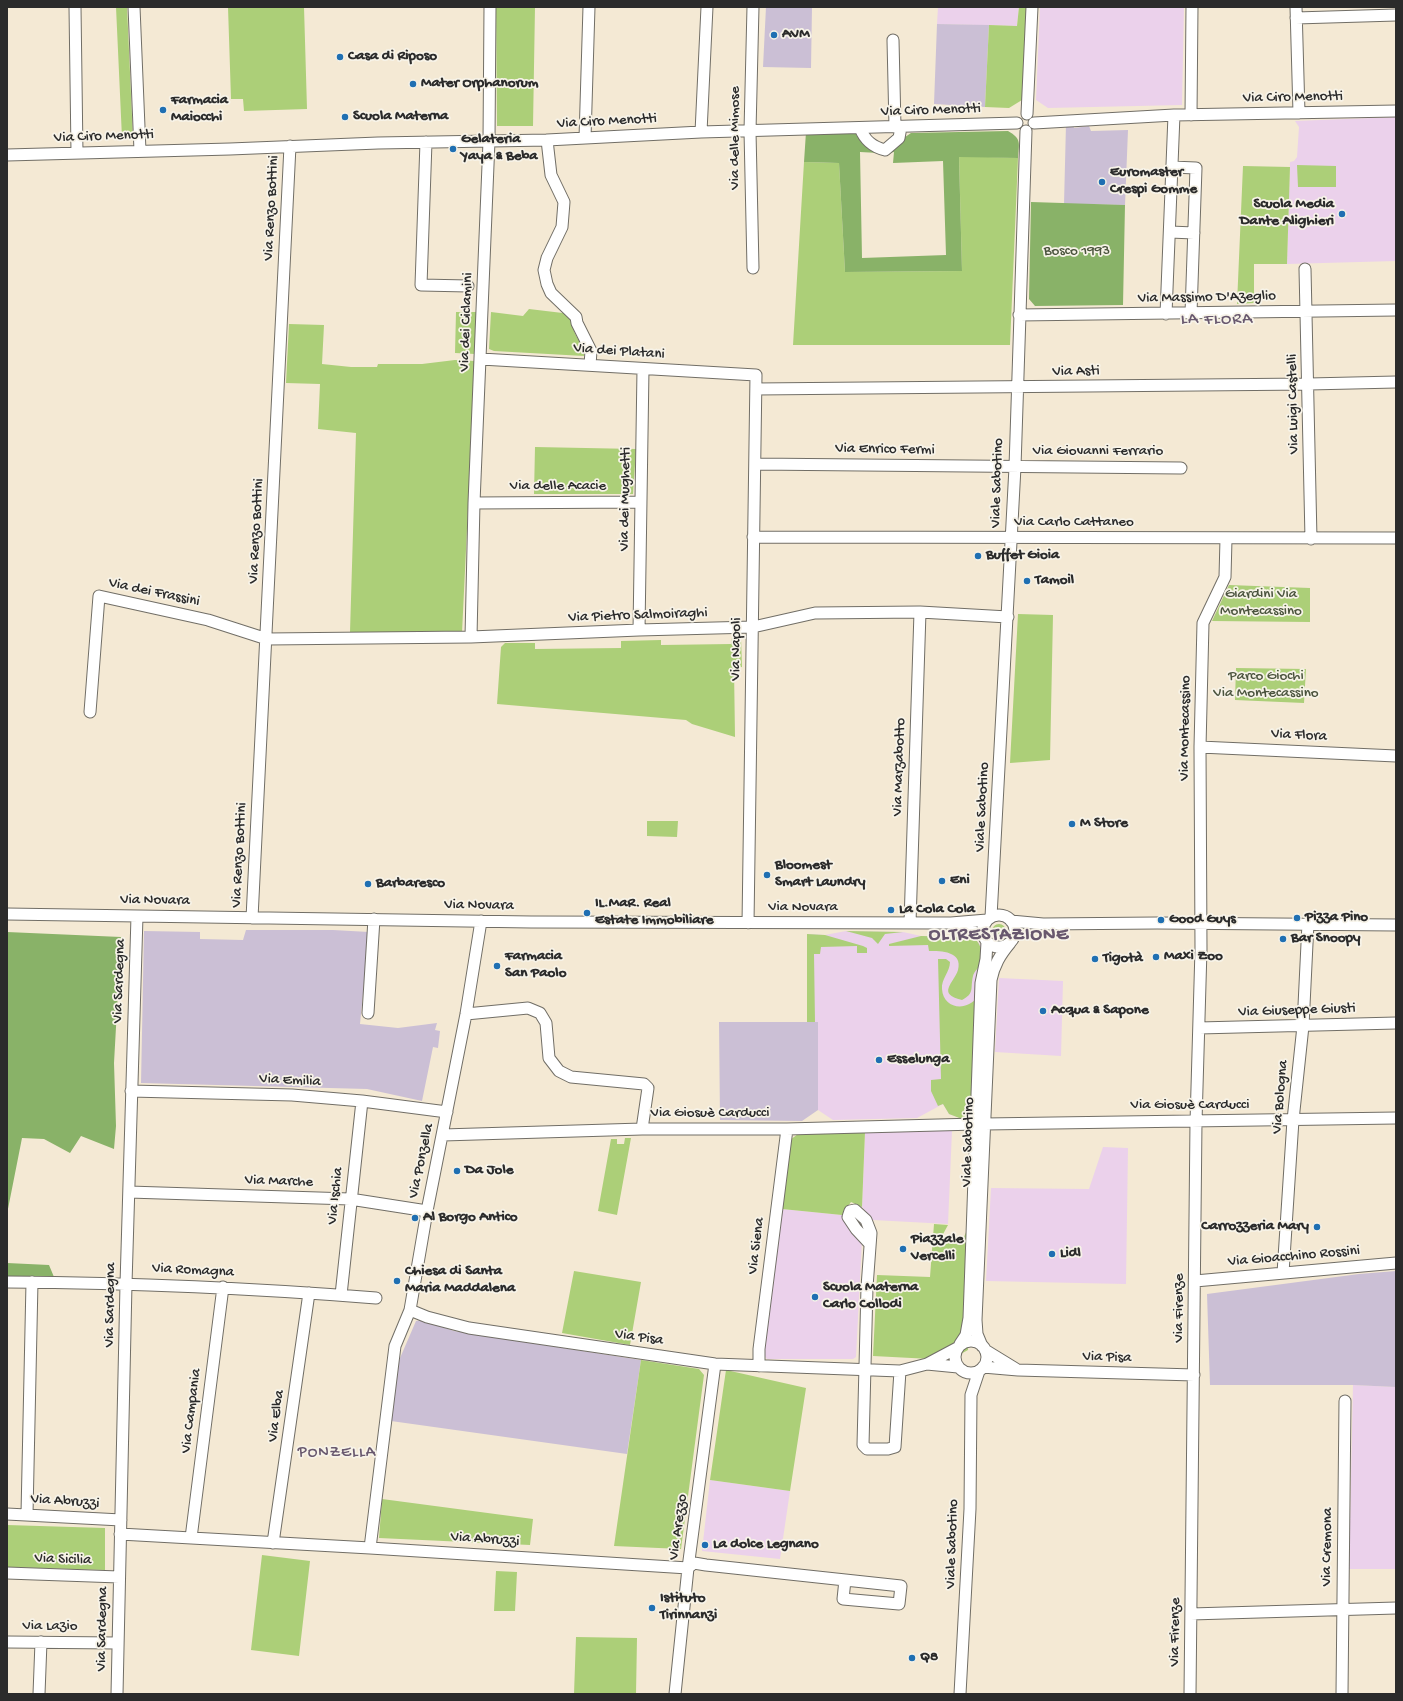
<!DOCTYPE html>
<html>
<head>
<meta charset="utf-8">
<style>
	body { margin:0 }
	#map { position:relative; width:1403px; height:1701px; overflow:hidden; background:#f4e9d4; font-family:"Gochi Hand",sans-serif }
	canvas { display:block }
	.frame { position:absolute; inset:0; border:8px solid #2b2b2b; pointer-events:none }
</style>
</head>
<body>
<div id="map">
<canvas width="1403" height="1701"></canvas>
<div class="frame"></div>
</div>
<script>
const c = document.querySelector('canvas').getContext('2d');
c.lineJoin = 'round';
function fill(path, color) {
  c.fillStyle = color;
  c.fill(path, 'evenodd');
}
function stroke(path, color, width, dash) {
  c.strokeStyle = color;
  c.lineWidth = width;
  c.lineCap = dash ? 'butt' : 'round';
  c.setLineDash(dash || []);
  c.stroke(path);
}
function write(font, color, halo, rows, align = 'center') {
  c.font = font + ' "Gochi Hand",sans-serif';
  c.lineWidth = 3.5;
  c.setLineDash([]);
  c.textBaseline = 'middle';
  c.strokeStyle = halo;
  c.fillStyle = color;
  for (const [text, x, y, turn = 0] of rows) {
    c.save();
    c.translate(x, y);
    c.rotate((+turn || 0) * Math.PI / 180);
    c.textAlign = isNaN(turn) ? turn : align;
    if (halo) c.strokeText(text, 0, 0);
    c.fillText(text, 0, 0);
    c.restore();
  }
}
fill(new Path2D(`
	M938,7H1019L1017,26L937,24Z
	M1040,7H1184L1182,105L1048,108L1036,100Z
	M1396,117V261L1287,264L1290,162L1294,161L1297,157L1299,127L1295,121Z
	M846,931L903,932L921,936L961,937L971,935L982,946L968,1115L962,1119L949,1114L943,1104L917,1118L833,1120L818,1110V1022H807V934L825,935Z
	M999,978L1063,981L1061,1056L995,1052Z
	M952,1130L948,1224L873,1220L862,1207L865,1132Z
	M1103,1147L1128,1148L1126,1284L986,1281L991,1188L1089,1189Z
	M782,1209L842,1215L845,1223L862,1240L856,1357L853,1359H767L763,1354Z
	M1353,1385L1396,1387V1569H1349Z
	M710,1480L790,1491L780,1559L702,1551Z`), '#ebd1eb');
fill(new Path2D(`
	M766,7H812L811,68L763,67Z
	M937,24L989,25L985,107L934,104Z
	M1066,124H1073L1074,128L1089,126L1091,131L1128,130L1125,205L1064,204Z
	M246,930H333L369,932L360,1024L398,1028L437,1023L435,1030L440,1031L438,1048L433,1047L422,1101L367,1089L141,1083L144,931L200,932V939L243,940Z
	M719,1022H818V1110L802,1121L720,1120Z
	M1396,1271V1387L1353,1385H1210L1207,1294L1359,1274Z
	M422,1320L454,1331L641,1360L627,1454L391,1421L394,1372L416,1321Z`), '#cbbfd5');
fill(new Path2D(`
	M116,7H127L133,138H122Z
	M228,7H304L307,109L244,111L243,99H231Z
	M496,7H535L533,126H497Z
	M1019,7H1028L1022,100L1009,108L985,107L989,25L1017,26Z
	M959,156L1018,158L1010,345H793L804,162L839,163L845,272L962,271Z
	M1297,165L1336,166V187H1298Z
	M1243,166L1290,167L1287,264H1254V303L1237,304Z
	M529,309L571,314C573,320 572,326 574,331C577,340 585,345 584,356L494,351L489,349L491,312L523,316Z
	M456,312H477L475,354L455,353Z
	M289,324L324,325L322,364L351,367H377L378,364H422L455,360L475,361L462,633L350,632L356,433L318,429L320,384L286,383Z
	M535,447L636,449L633,494H534Z
	M1229,585L1310,588V622L1212,621Z
	M1018,614L1053,615L1050,760L1010,763Z
	M732,638H741L742,667L734,668L735,737L692,724L686,720L497,704L501,647L505,643H535V649L621,648V641L661,640V645L731,644Z
	M1236,668L1306,669L1304,703L1235,700Z
	M647,821H678L677,837L647,836Z
	M992 931a7 7 0 1 1 14 0a7 7 0 1 1-14 0Z
	M846,931L903,932L885,934L878,944L872,938Z
	M807,934L825,935L863,946L867,948V953H857V946L821,947L820,954H814L815,1022H807Z
	M971,935C980,942 984,951 981,963C980,967 974,971 973,976C970,989 975,993 962,1000C936,994 954,983 958,970C963,951 941,951 929,951L928,945L889,946V944L921,936L961,937Z
	M938,959H946L950,962C950,972 941,979 942,989C943,1009 967,1012 977,997L971,1108L968,1115L962,1119L949,1114L943,1104L938,1106L931,1091V1080L941,1079Z
	M865,1132L862,1207L851,1202L842,1215L782,1209L790,1140L798,1134Z
	M625,1138H631L617,1215L598,1211L611,1139H617V1144H624Z
	M934,1224L948,1225L942,1236L955,1242L964,1237L967,1230H973L968,1350L950,1360L873,1356L877,1275L930,1277Z
	M574,1271L641,1282L630,1345L562,1333Z
	M641,1360L699,1369L704,1375L681,1549L614,1546Z
	M726,1370L806,1388L790,1491L710,1480Z
	M382,1499L533,1519L530,1545L379,1538Z
	M7,1525L105,1528V1570L7,1567Z
	M262,1555L310,1561L299,1656L251,1650Z
	M496,1571L517,1572L515,1611H494Z
	M576,1637L637,1638L636,1694H574Z`), '#accf78');
fill(new Path2D(`
	M854,130L857,136L879,150V153L860,152L862,258L946,255L943,161L893,163L894,152L888,153L892,146L911,133L1008,131C1022,139 1019,143 1018,158L959,157L962,271L845,272L839,163L804,162L806,132Z
	M1031,202L1125,205L1123,305L1035,306L1029,299Z
	M7,932L121,937L114,1063L116,1126L114,1149L81,1136L70,1153L44,1139L22,1138L7,1214Z
	M7,1263L49,1265L54,1277L7,1276Z`), '#89b268');
const minor = new Path2D(`
	M75,7L77,153
	M134,7L140,151
	M1296,7L1299,113
	M1296,18L1396,15
	M893,40L895,127
	M1027,114L1032,7
	M1191,115L1192,7
	M1034,123L1174,115L1396,111
	M860,128C865,141 873,147 885,150L899,138L901,127
	M701,132L707,7
	M585,138L589,7
	M547,140L551,175L564,202L562,227L547,258L544,270L547,284L551,293L576,317L577,323L591,351L590,365
	M426,142L421,285L468,286
	M7,155L230,149L378,143L547,140L701,132L1017,123
	M1172,167L1196,168L1191,313
	M1170,232L1194,233
	M753,268L750,131L753,7
	M1305,269L1311,539
	M1166,314L1174,115
	M1019,315L1396,310
	M481,359L756,375L748,923
	M756,389L1309,384L1396,382
	M755,464L1181,468
	M474,503L641,502
	M753,537L1396,538
	M639,630L643,369
	M471,637L474,503L489,141L490,7
	M90,712L99,596L208,620L267,639L471,637L639,630L753,627L815,613L920,612L1008,617
	M1200,747L1396,756
	M7,914L531,922L951,923L987,920
	M983 931a16 16 0 1 1 32 0a16 16 0 1 1-32 0Z
	M991,917L1015,467L1026,131
	M252,918L290,146
	M1011,921L1043,924L1157,923L1396,925
	M910,923L920,612
	M953,924L984,936
	M368,1013L374,919
	M466,1014L528,1008L540,1013L546,1023L549,1058L559,1071L571,1077L644,1084L648,1088L642,1129
	M1199,1028L1396,1023
	M131,1091L292,1095L362,1101L447,1112
	M985,1124L1396,1118
	M443,1135L642,1129H787L976,1124
	M129,1192L350,1199L427,1211
	M870,1244L856,1229L848,1217L850,1211L855,1210L866,1220L871,1233L867,1287L863,1445L867,1449H888L895,1447L900,1371
	M1283,1273L1293,1120L1303,1026L1308,923
	M1195,1281L1396,1263
	M7,1282C130,1283 253,1288 376,1298
	M341,1295L362,1101
	M410,1310L427,1317L469,1328L715,1364L900,1371L927,1364L957,1348
	M955 1357a16 16 0 1 1 32 0a16 16 0 1 1-32 0Z
	M960,1344L966,1335L969,1318L981,983L986,959L987,942
	M982,1346L977,1334L976,1320L991,980C994,965 1000,955 1010,943
	M985,1350L1016,1369
	M927,1364L958,1367
	M759,1366V1349L787,1129
	M983,1367L1018,1370L1194,1375
	M7,1514L121,1520
	M27,1514L32,1282
	M120,1534L370,1548L688,1568
	M191,1538L223,1287
	M273,1543L309,1293
	M370,1548L395,1346L410,1310L427,1211L466,1014L481,921
	M688,1568L694,1563L706,1565C771,1572 836,1579 901,1586L899,1604L843,1599L845,1580
	M7,1573L119,1577
	M1191,1614L1396,1608
	M7,1642L117,1643
	M39,1694L41,1642
	M117,1694L126,1284L137,916
	M675,1694L688,1568L715,1364
	M960,1694L970,1509L971,1395L979,1371
	M1190,1694L1196,1122L1201,949L1200,747L1203,623L1225,577L1226,539
	M1342,1694L1345,1401`);
stroke(minor, '#716e66', 13);
stroke(minor, '#fff', 11);
for (const [x, y, r, color] of [
	[774,35,4,"#1f6fb2"],
	[340,57,4,"#1f6fb2"],
	[413,84,4,"#1f6fb2"],
	[163,110,4,"#1f6fb2"],
	[345,117,4,"#1f6fb2"],
	[453,149,4,"#1f6fb2"],
	[1102,182,4,"#1f6fb2"],
	[1342,214,4,"#1f6fb2"],
	[978,556,4,"#1f6fb2"],
	[1027,581,4,"#1f6fb2"],
	[1072,824,4,"#1f6fb2"],
	[767,875,4,"#1f6fb2"],
	[942,881,4,"#1f6fb2"],
	[368,884,4,"#1f6fb2"],
	[891,910,4,"#1f6fb2"],
	[587,913,4,"#1f6fb2"],
	[1297,918,4,"#1f6fb2"],
	[1161,920,4,"#1f6fb2"],
	[1283,939,4,"#1f6fb2"],
	[1156,957,4,"#1f6fb2"],
	[1095,959,4,"#1f6fb2"],
	[497,966,4,"#1f6fb2"],
	[1043,1011,4,"#1f6fb2"],
	[879,1060,4,"#1f6fb2"],
	[457,1171,4,"#1f6fb2"],
	[415,1218,4,"#1f6fb2"],
	[1317,1227,4,"#1f6fb2"],
	[903,1249,4,"#1f6fb2"],
	[1052,1254,4,"#1f6fb2"],
	[397,1281,4,"#1f6fb2"],
	[815,1297,4,"#1f6fb2"],
	[705,1545,4,"#1f6fb2"],
	[652,1608,4,"#1f6fb2"],
	[912,1658,4,"#1f6fb2"]
]) {
  const dot = new Path2D();
  dot.arc(x, y, r, 0, 2 * Math.PI);
  c.fillStyle = color;
  c.fill(dot);
  stroke(dot, '#f7f3e8', 1.5);
}
write('bold 15px', '#2b2b2b', '#f7f3e8', [
	["AVM",782,35],
	["Casa di Riposo",348,57],
	["Mater Orphanorum",421,84],
	["Farmacia",171,101],
	["Maiocchi",171,118],
	["Scuola Materna",353,117],
	["Gelateria",461,140],
	["Yaya & Beba",461,157],
	["Euromaster",1110,173],
	["Crespi Gomme",1110,190],
	["Scuola Media",1334,205,"right"],
	["Dante Alighieri",1334,222,"right"],
	["Buffet Gioia",986,556],
	["Tamoil",1035,581],
	["M Store",1080,824],
	["Bloomest",775,866],
	["Smart Laundry",775,883],
	["Eni",950,881],
	["Barbaresco",376,884],
	["IL.MaR. Real",595,904],
	["Estate Immobiliare",595,921],
	["La Cola Cola",899,910],
	["Pizza Pino",1305,918],
	["Good Guys",1169,920],
	["Bar Snoopy",1291,939],
	["Farmacia",505,957],
	["San Paolo",505,974],
	["Maxi Zoo",1164,957],
	["Tigotà",1103,959],
	["Acqua & Sapone",1051,1011],
	["Esselunga",887,1060],
	["Da Jole",465,1171],
	["Al Borgo Antico",423,1218],
	["Carrozzeria Mary",1309,1227,"right"],
	["Piazzale",911,1240],
	["Vercelli",911,1257],
	["Lidl",1060,1254],
	["Chiesa di Santa",405,1272],
	["Maria Maddalena",405,1289],
	["Scuola Materna",823,1288],
	["Carlo Collodi",823,1305],
	["La dolce Legnano",713,1545],
	["Istituto",660,1599],
	["Tirinnanzi",660,1616],
	["Q8",920,1658]
], 'left');
write('15px', '#2b2b2b', '#f7f3e8', [
	["Via Ciro Menotti",1293,98,-1],
	["Via Ciro Menotti",931,111,-2],
	["Via Ciro Menotti",607,122,-3],
	["Via Ciro Menotti",104,137,-2],
	["Via delle Mimose",736,138,-90],
	["Via Renzo Bottini",272,208,-87],
	["Via Massimo D'Azeglio",1207,298,-1],
	["Via dei Ciclamini",467,322,-88],
	["Via dei Platani",619,352,4],
	["Via Asti",1076,372,-1],
	["Via Luigi Castelli",1294,404,-91],
	["Via Enrico Fermi",885,450,1],
	["Via Giovanni Ferrario",1098,452],
	["Viale Sabotino",998,483,-88],
	["Via delle Acacie",558,487],
	["Via dei Mughetti",626,499,-89],
	["Via Carlo Cattaneo",1074,523],
	["Via Renzo Bottini",257,531,-87],
	["Via dei Frassini",154,593,12],
	["Via Pietro Salmoiraghi",638,616,-2],
	["Via Napoli",737,649,-89],
	["Via Montecassino",1186,728,-89],
	["Via Flora",1299,736,3],
	["Via Marzabotto",900,767,-88],
	["Viale Sabotino",983,807,-87],
	["Via Renzo Bottini",240,855,-87],
	["Via Novara",155,901,1],
	["Via Novara",479,906,1],
	["Via Novara",803,908],
	["Via Sardegna",120,981,-88],
	["Via Giuseppe Giusti",1297,1011,-2],
	["Via Emilia",290,1081,3],
	["Via Bologna",1281,1097,-85],
	["Via Giosuè Carducci",1190,1106],
	["Via Giosuè Carducci",710,1114],
	["Viale Sabotino",969,1142,-88],
	["Via Ponzella",422,1161,-78],
	["Via Marche",279,1182,2],
	["Via Ischia",336,1196,-84],
	["Via Siena",757,1246,-83],
	["Via Gioacchino Rossini",1294,1257,-5],
	["Via Romagna",193,1271,3],
	["Via Sardegna",111,1305,-89],
	["Via Firenze",1180,1308,-90],
	["Via Pisa",639,1338,8],
	["Via Pisa",1107,1358,2],
	["Via Campania",192,1411,-83],
	["Via Elba",277,1416,-82],
	["Via Abruzzi",65,1502,4],
	["Via Arezzo",679,1527,-82],
	["Via Abruzzi",485,1540,4],
	["Viale Sabotino",953,1544,-88],
	["Via Cremona",1328,1547,-89],
	["Via Sicilia",63,1560,2],
	["Via Lazio",50,1627],
	["Via Sardegna",103,1629,-89],
	["Via Firenze",1176,1632,-89]
]);
write('15px', '#4b543e', '#f7f3e8', [
	["Bosco 1993",1077,252],
	["Giardini Via",1261,595],
	["Montecassino",1261,612],
	["Parco Giochi",1266,677],
	["Via Montecassino",1266,694]
]);
c.letterSpacing = '1px';
write('16px', '#68586e', '#f7f3e8', [
	["PONZELLA",337,1454]
]);
c.letterSpacing = '0px';
c.letterSpacing = '1px';
write('17px', '#68586e', '#f7f3e8', [
	["LA FLORA",1217,320]
]);
c.letterSpacing = '0px';
c.letterSpacing = '1px';
write('bold 19px', '#68586e', '#f7f3e8', [
	["OLTRESTAZIONE",999,936]
]);
c.letterSpacing = '0px';
</script>
</body>
</html>
